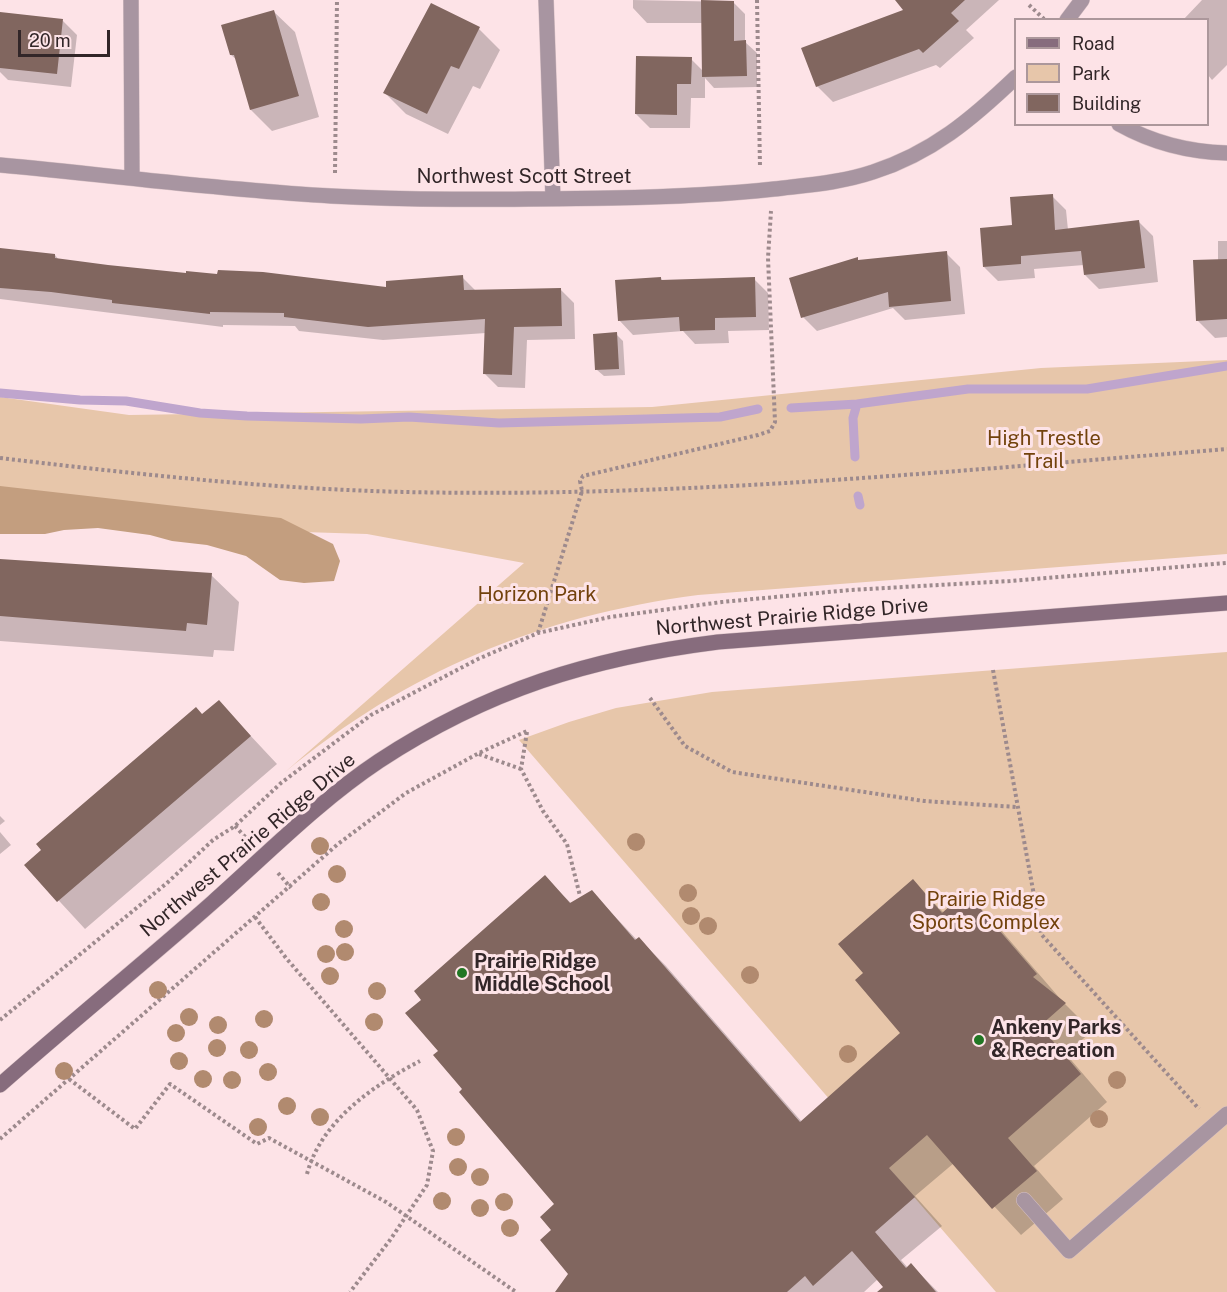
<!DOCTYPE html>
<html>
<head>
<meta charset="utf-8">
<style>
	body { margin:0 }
	#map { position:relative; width:1227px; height:1292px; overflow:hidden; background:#fde3e7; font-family:"Public Sans",sans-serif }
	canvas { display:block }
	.legend { position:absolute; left:1014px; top:18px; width:195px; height:108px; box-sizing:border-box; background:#fde3e7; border:2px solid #ac979b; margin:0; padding:8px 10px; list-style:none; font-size:18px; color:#322628 }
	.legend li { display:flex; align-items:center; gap:12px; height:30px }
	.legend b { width:30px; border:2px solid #ac979b }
	.scale { position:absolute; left:18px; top:30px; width:92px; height:27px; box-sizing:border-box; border:3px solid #322628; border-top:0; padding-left:8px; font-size:18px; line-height:21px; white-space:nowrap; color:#322628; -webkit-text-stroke:4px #fde3e7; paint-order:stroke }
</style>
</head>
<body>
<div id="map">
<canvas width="1227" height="1292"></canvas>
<ul class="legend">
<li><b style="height:8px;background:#876c7d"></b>Road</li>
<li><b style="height:16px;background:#e7c6aa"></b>Park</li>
<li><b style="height:16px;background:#81665f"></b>Building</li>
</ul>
<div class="scale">20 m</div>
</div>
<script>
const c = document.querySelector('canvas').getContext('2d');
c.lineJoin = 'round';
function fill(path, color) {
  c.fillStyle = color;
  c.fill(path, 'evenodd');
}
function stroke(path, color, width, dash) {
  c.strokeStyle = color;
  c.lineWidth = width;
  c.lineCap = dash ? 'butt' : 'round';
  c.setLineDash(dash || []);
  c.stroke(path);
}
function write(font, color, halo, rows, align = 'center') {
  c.font = font + ' "Public Sans",sans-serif';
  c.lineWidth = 6;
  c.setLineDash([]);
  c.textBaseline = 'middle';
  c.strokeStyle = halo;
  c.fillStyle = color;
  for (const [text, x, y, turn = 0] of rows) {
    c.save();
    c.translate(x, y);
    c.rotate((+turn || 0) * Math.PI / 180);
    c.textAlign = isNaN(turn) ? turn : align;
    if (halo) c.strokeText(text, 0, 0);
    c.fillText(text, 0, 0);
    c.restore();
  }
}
fill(new Path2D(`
	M1227,360V554L698,595C539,616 408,671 284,773L524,563L367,534L208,529L0,497V397L129,415L652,407L1041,368Z
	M1227,652V1292H996L519,740L569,722L616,708L712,692Z`), '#e7c6aa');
fill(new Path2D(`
	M0,486L281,518L333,544L340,561L334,581L304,583L280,580L246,556L207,545L172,541L150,535L98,528L64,530L45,534H0Z`), '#c39e7f');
fill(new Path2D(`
	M633,0L733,2L745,14V42L757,53V87L714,88L705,78V98H691L690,128H650L636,114L691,59L703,71L702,23H647L633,8Z
	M897,0H999L966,30L974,38L940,68L936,65L833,102L817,86L906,10Z
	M1202,0H1227V65L1212,80L1208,75V20H1183Z
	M273,11L295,32L319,117L272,131L251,110L237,60L231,55Z
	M0,13L63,21L77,35L71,87L8,80L0,72Z
	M479,29L500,50L480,89L473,86L448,134L406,114L385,93Z
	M1052,196L1066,210L1068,230L1139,222L1153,236L1158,282L1099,289L1085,275L1084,265L1034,269L1035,278L998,281L984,267L1014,227Z
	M1218,241H1227V337L1215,338L1197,320L1218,261Z
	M0,249L55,255L59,260L187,275L388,289L462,277L476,291L560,289L574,303L575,339L527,340L525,388L498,387L484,373L486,333L383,340L299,331L295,326L223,325V327L0,299Z
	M946,253L960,267L965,314L905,320L893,308L817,331L803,317L857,259L859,261Z
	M661,278L663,281L754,279L768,293L769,330L728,331L729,343L695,344L683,331L633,335L619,320Z
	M616,334L623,341L625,375L604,376L597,370Z
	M0,561L211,575L239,602L234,651L214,650L213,657L0,641Z
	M219,702L277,764L85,929L26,865Z
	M0,816L5,821L0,825Z
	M0,832L11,845L0,854Z
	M544,877L572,904L592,892L637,940L639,939L666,966L802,1122L903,1033L865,973L913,882L944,913L966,894L993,921L1063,1002L1092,1031L1066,1054L1107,1102L1034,1166L1063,1199L1021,1235L954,1163L915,1196L942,1226L901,1260L908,1268L911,1265L938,1292H889L878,1279L864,1292H557L570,1274L553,1231L556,1204L465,1090L440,1051L423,1000Z`), '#0003');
stroke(new Path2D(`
	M0,393L80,400L126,401L200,413L247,416L361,419L409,417L499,423L720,417L758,409
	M791,408L857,404L968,389H1087L1227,366
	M855,457L853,418L857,404
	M858,496L860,505`), '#bfa5cd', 9);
fill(new Path2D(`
	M701,0L734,1V41L746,40L747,76L702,77Z
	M895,0H965L951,13L959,21L923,53L919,49L816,87L801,48L903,10Z
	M431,3L480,27L459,69L451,66L427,114L383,93Z
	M274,10L299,96L250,110L234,55H230L221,25Z
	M0,12L63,19L57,74L0,68Z
	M636,56L692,57L691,84H677V115L635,114Z
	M1053,194L1055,230L1139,220L1145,268L1084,275L1081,251L1021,256V264L983,267L980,228L1012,225L1010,197Z
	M0,248L55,254V258L108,265L186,273V271L217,274L218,270L263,272L386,287V281L463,275L464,290L561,288L562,326L514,327L512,375L483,374L485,319L368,327L284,317V313L210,312V314L112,303V300L51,292L0,288Z
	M947,251L951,301L889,307L888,292L801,318L789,278L858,257V260Z
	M1227,259V319L1196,321L1193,260Z
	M661,277V280L755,277L756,317L715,318V330L680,331L679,317L618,321L615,280Z
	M617,332L619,369L595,370L593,334Z
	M0,559L212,573L207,625L187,623L186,631L0,616Z
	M219,700L251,736L57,902L24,865L41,850L36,844L196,707L202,714Z
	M545,875L570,903L592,890L635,940L639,937L800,1122L900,1033L855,980L863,973L838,944L913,879L942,913L966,892L1037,974L1033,977L1066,1003L1040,1026L1081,1074L1008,1138L1037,1171L992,1209L927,1135L889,1168L915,1197L875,1232L906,1268L911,1263L936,1292H877L883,1287L852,1251L813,1286L805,1276L787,1292H555L568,1274L540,1240L551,1230L540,1217L554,1204L459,1092L462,1089L433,1055L438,1051L405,1013L421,1000L414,991Z`), '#81665f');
const lane = new Path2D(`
	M1024,1200L1069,1251L1227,1114`);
const street = new Path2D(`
	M131,0L132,177
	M546,0L553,199
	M1067,20L1082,0
	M1119,124C1153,143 1188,152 1227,153
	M0,165C110,175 220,190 331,196C424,201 518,199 611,198C665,197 720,195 774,189C807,185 840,183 873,172C932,153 972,119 1016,77`);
const secondary = new Path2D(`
	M0,1085C70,1023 143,964 213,902C267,854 319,801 379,761C487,690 591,658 718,642L1227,603`);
stroke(lane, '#d8c1c5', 16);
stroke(street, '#d8c1c5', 16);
stroke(secondary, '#d8c1c5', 16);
stroke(new Path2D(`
	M757,0L760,167
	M1029,5L1044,19
	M335,173L337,0
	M0,458C135,474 270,489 406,492C681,498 954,471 1227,449
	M538,633L582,491L580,481L583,476L758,435L770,431L775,422L768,258L771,211
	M993,670L1041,934L1199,1109
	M650,698L685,746L732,772L924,801L1017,807
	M527,732L521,769L543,811L567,844L580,896
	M479,754L521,769
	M235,826L249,841
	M278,873L291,888
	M255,917L286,958L417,1110L433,1151L427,1185L390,1240L350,1292
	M0,1020L167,883L213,840L235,826L281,783L371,715L478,659L538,633L610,617L722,602L850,590L1010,581L1227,563
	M69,1079L135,1129L170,1084L257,1144L269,1138L386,1202L516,1292
	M0,1139L338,844L406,793L479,753L527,731
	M307,1174C321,1121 374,1085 420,1061`), '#9d8a8d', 4, [3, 3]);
stroke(lane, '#a895a1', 15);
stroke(street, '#a895a1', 15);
stroke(secondary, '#876c7d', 15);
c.fillStyle = '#b18a6f';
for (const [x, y] of [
	[636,842],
	[320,846],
	[337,874],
	[688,893],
	[321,902],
	[691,916],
	[708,926],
	[344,929],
	[345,952],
	[326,954],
	[750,975],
	[330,976],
	[158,990],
	[377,991],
	[189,1017],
	[264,1019],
	[374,1022],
	[218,1025],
	[176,1033],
	[217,1048],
	[249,1050],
	[848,1054],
	[179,1061],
	[64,1071],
	[268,1072],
	[203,1079],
	[232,1080],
	[1117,1080],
	[287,1106],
	[320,1117],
	[1099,1119],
	[258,1127],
	[456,1137],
	[458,1167],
	[480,1177],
	[442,1201],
	[504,1202],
	[480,1208],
	[510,1228]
]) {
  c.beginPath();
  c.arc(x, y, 9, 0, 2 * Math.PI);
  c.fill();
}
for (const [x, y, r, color] of [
	[462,973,6,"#217724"],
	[979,1040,6,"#217724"]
]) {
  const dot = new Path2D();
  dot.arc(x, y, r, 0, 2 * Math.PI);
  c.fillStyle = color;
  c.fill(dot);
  stroke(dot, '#fde3e7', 2);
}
write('20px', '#322628', '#fde3e7', [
	["Northwest Scott Street",524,177],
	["Northwest Prairie Ridge Drive",792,617,-5],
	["Northwest Prairie Ridge Drive",248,845,-40]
]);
write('20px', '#72420c', '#fde3e7', [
	["High Trestle",1044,439],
	["Trail",1044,462],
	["Horizon Park",537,595],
	["Prairie Ridge",986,900],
	["Sports Complex",986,923]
]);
write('bold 20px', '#322628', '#fde3e7', [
	["Prairie Ridge",474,962],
	["Middle School",474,985],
	["Ankeny Parks",991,1028],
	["& Recreation",991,1051]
], 'left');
</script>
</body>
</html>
